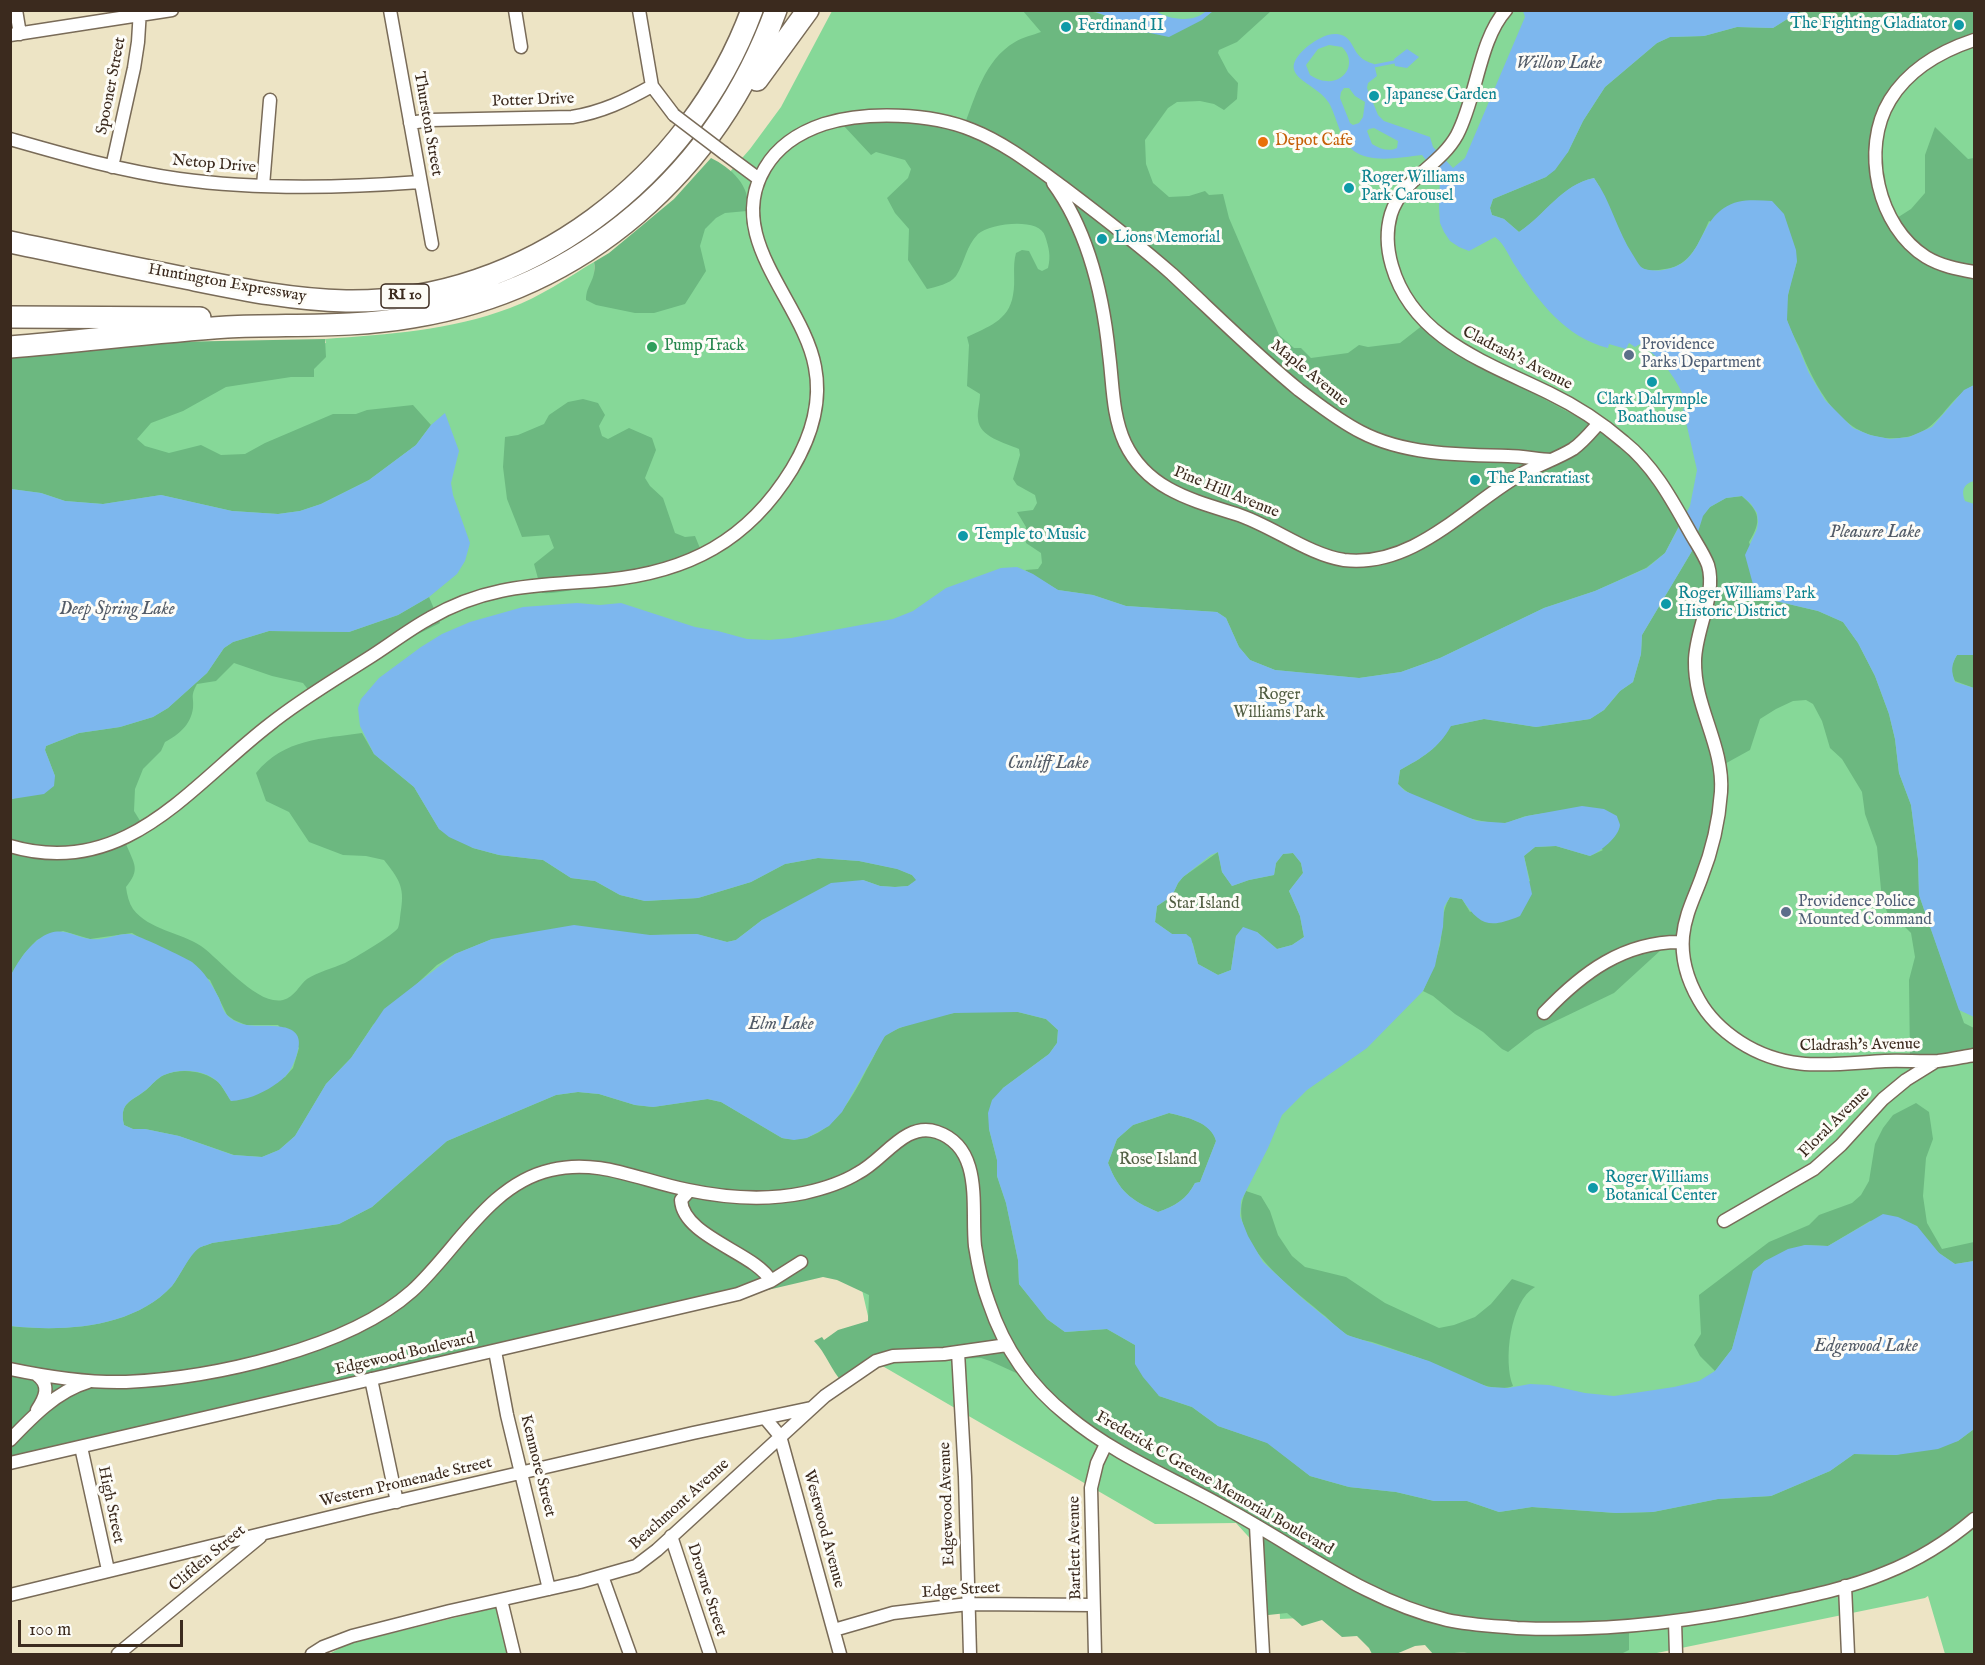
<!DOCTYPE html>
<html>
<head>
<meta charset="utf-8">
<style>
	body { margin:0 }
	#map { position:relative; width:1985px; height:1665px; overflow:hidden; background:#ede4c5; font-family:"IM FELL English",serif }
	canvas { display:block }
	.frame { position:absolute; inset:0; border:12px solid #3b2a1e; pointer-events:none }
	.scale { position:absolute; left:18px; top:1620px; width:165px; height:27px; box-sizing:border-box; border:3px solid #3b2a1e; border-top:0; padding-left:8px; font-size:18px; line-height:21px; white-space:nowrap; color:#3b2a1e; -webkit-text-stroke:4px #fdfcf7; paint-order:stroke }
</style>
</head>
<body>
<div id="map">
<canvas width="1985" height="1665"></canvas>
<div class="frame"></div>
<div class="scale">100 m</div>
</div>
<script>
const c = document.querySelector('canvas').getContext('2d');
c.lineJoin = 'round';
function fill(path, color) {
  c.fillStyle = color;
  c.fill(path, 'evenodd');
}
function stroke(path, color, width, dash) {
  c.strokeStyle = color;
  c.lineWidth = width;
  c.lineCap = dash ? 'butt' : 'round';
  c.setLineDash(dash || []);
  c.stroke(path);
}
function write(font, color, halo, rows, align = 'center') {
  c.font = font + ' "IM FELL English",serif';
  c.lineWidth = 6;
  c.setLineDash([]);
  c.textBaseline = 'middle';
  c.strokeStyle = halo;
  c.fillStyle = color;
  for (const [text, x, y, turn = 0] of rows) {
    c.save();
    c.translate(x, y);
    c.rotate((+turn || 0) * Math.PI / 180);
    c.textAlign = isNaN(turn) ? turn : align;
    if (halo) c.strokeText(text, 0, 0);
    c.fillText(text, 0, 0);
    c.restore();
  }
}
fill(new Path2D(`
	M832,11H1974V1654H1945L1928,1596L1925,1598L1652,1654H1477L1362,1634L1361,1615L1280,1619L1278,1569L1236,1523L1155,1524L879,1364L854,1255L11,1450L10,389L326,343L325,339C390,334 449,331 510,308C540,297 567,278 594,262L595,276L593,280L729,173L750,149L781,107Z
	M498,1607L509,1654H329L348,1644Z`), '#86d898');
fill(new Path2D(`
	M1023,11C1057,11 1099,3 1126,28L1205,17L1213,11H1271L1237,42L1219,50L1218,53L1228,72L1238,83L1237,99L1224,110L1214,104L1200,101L1177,102L1168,108L1145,140L1146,164L1153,183L1169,197L1189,196L1205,191L1209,195L1223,194L1229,218L1279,335L1294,348H1301L1311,358L1348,353L1359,345L1368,347L1400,343L1423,325L1469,359L1600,429L1631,454L1679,521L1680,524L1665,553L1646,568L1595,591L1544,608L1440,658L1401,672L1359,678L1275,670L1250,660L1239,647L1226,618L1217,612L1126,606L1093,595L1058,590L1025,570L1038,569L1042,563L1041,553L1026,543V527L1017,512L1033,510L1037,503L1035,495L1017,485L1013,479L1020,455L1019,449C1005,443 979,437 978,419C977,411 980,403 980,394L967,386L969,345L967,337C987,327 1009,321 1013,295C1016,281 1012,267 1016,253L1022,250L1029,251L1038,269L1042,271L1048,268C1051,256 1049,248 1045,236C1040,217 990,223 978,234C966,246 965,262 956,276C950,284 936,287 927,289L908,260L909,229L895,213L887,198L908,178L911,169L905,160L876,152L871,155L843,125L848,122L903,119L963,129C975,98 984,60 1015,42C1023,37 1033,35 1041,32Z
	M1800,11H1974V41L1940,55L1892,97L1872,164L1889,223L1911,209L1925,193V155L1935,127L1968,159L1974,158V385C1947,398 1940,431 1907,437C1848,447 1819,396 1800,349C1796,340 1789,329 1787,320C1784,301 1792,279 1797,261L1709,221C1699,242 1691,266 1665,269C1657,270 1649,272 1642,268C1628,259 1607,196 1594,178C1561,185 1546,215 1519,232L1504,219L1492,215L1490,208L1493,199L1546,177L1568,152L1583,121L1605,87L1657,43L1670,37L1704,36L1737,27L1773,28Z
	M711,158C731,168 752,186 747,211L725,213L716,218L705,229L700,246L706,271L685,304L654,313H635L596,305L586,300C586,284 597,280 594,262L609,253L674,199Z
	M325,339L326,357L314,369V377H291L226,387L183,411L151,423L137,439L145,446L169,453L201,445L221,455L245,454L265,443L333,414H356L367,410L413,405L431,425L416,445L369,480L321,504L300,511L278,514L232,511L161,495L103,504L65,501L41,493L11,489V355L169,342Z
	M583,399L598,403L605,415L599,426L602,436L608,439L629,428L652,438L656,450L645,478L650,486L663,498L675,533L685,537L695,536L704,558C677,580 617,584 583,588C570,590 555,594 542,593L534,564L554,548L549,535L522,537L507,499L503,467L505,437L518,435L544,424L549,415L568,402Z
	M1742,496C1760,512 1762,521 1749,542L1767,599L1818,611L1843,622L1858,643L1875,676L1889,714L1895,739L1899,773L1911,805L1918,859L1919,895L1964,1023L1974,1028V1057L1910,1061L1909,980L1915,957L1911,933L1903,925L1890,919L1882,900L1877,847L1865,814L1862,792L1842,759L1830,748L1822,721L1813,704L1806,700L1793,701L1776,709L1760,719L1750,750L1721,766L1722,786L1685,928L1614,993L1535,1031L1508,1052L1502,1049L1483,1032L1455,1014L1433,996L1423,991C1430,975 1436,961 1440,945C1443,928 1441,911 1450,897L1462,899L1470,912L1530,881L1524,856L1535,847L1556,846L1590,856L1603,850L1555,812C1546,813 1536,814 1527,816C1520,817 1512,822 1505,823C1480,826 1414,802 1398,784L1400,770C1422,758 1439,748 1450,726L1484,719L1536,727L1590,719L1604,710L1620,691L1633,682L1641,654L1642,635L1692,551L1702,516L1710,507L1726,498Z
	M429,597L440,623L418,634L316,700L303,683L272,676L234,663L216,681L197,684C190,697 194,696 193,708C191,725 178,735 165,742L161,751L143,769L135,789L134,811L147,832L126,844C134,864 141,869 126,887C127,895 129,903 133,909C149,930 180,932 201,946C221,960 257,1006 283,1000C295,997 299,985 307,979C318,972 333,968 345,963C353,959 395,934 398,928C400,923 400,915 401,910C405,886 398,878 384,860L366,856L343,855L309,842L289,812L266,801L256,773C285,738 322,739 362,733L374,754L414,787L439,829L473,848L499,855L543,860L571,878L595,881L620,895L645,901L698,898L751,882L785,864L818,858L859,861L898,869L912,875L917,880L908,886L895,887L880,886L863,880L762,920L736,940L727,942L696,934L492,939L455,954L437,965L373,1025L351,1058L326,1084L295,1136L279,1150L262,1157L234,1155L179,1136L145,1129H133L124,1125C119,1102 131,1102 146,1090C152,1085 157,1078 164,1075C180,1068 204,1070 218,1082C223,1087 227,1095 231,1101L285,1077L293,1068L299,1048L278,1025H246L234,1020L227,1015L210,980L132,933L90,939L63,931L37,940L24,954L11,975V797L13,799L55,776L45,750L46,746L79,733L120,727L153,717L168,708L207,673L224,648L233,642L269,631L349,632L398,615Z
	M1964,654L1974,655V688L1955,681C1950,671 1951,665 1957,655Z
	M1218,852L1222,872L1232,886L1249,880L1274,875L1276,863L1283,854L1293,853L1301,863L1303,873L1289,891L1300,916L1304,937L1292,945L1277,949L1257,932L1236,936L1231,970L1218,975L1198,964L1193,944L1186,934H1172L1155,922L1157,906L1172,896L1178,883L1183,877Z
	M1018,1012L1046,1019L1058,1030L1057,1043L1049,1054L1003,1088L989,1129L997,1160V1176L1006,1203L1018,1260L1019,1284L1047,1319L1065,1332L1107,1329L1135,1345L1159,1396L1192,1407L1218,1426L1268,1443L1310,1476L1349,1487L1396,1492L1434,1501H1467L1499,1512L1532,1507L1616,1513L1653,1512L1718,1499L1771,1496L1830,1471L1854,1454L1896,1455L1958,1441L1974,1429V1514L1942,1541L1893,1566L1785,1601L1629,1624V1650L1621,1654H1473C1463,1651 1445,1654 1433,1654L1425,1645L1415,1646L1396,1654H1372L1369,1648L1357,1636L1342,1637L1322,1620L1302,1626L1287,1613L1259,1616L1257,1528L1126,1453L1025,1377L990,1361L981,1358L886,1361L843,1383C831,1370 826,1353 814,1341L822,1337L824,1340L838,1330L868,1321L869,1295L837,1280L823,1277L495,1354L11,1464L10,1326C64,1332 133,1328 172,1286C180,1276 189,1254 199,1248C202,1246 208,1245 212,1243L339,1224L372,1207L447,1141L556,1095L578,1092L599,1094L635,1105L653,1107L707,1099L721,1102L782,1138C832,1148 854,1092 874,1056C877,1050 880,1041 885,1036C894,1027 940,1015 954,1013C975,1010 997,1012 1018,1012Z
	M1916,1103L1929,1112L1933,1139L1926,1158L1923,1196L1927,1223L1942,1249L1974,1242V1261L1955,1264L1939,1253L1929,1242L1870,1221L1828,1246L1805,1245L1765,1261L1754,1271L1732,1349L1715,1371L1700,1356L1694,1345L1701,1334L1699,1295L1769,1242L1809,1225L1819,1215L1852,1203L1861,1195L1869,1181L1875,1144L1883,1128L1893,1115Z
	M1169,1113C1186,1117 1212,1122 1216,1141L1200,1182L1195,1183C1187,1199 1175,1206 1158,1212C1130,1200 1119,1191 1108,1163L1117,1139L1133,1125Z
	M1246,1191L1261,1196L1270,1211L1278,1235L1292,1256L1305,1267L1346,1277L1385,1303L1439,1328L1454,1325L1475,1317L1491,1304L1512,1279L1535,1287C1510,1301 1503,1362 1513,1386C1491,1395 1454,1372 1432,1363C1413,1355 1392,1349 1372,1342C1363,1340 1353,1338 1346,1334C1338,1329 1332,1322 1325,1316C1293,1289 1222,1239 1246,1191Z`), '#6cb880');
fill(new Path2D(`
	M1539,10L1800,11L1773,28L1737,27L1704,36L1670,37L1657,43L1605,87L1583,121L1568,152L1555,170L1546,177L1493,199L1490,208L1492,215L1504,219L1519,232C1546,214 1561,185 1594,178C1611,201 1617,231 1633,255C1635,258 1638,264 1641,267C1646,271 1656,271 1663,270C1703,264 1696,227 1724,208C1738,198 1756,200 1772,201L1784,214L1796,250L1797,261L1788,295L1787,320L1809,373L1825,400L1853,428L1870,435L1890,439L1909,437L1932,427L1964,390L1974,385V481C1963,484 1961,491 1965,501L1974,504V655H1957C1951,665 1951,671 1955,682L1974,688V1017L1959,1010L1919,895L1918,859L1911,805L1899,773L1895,739L1889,714L1875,676L1858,643L1843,622L1818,611L1767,599L1754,588L1745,555L1757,529L1758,522L1757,513L1751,504L1742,496L1726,498L1710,507L1703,516L1692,551L1642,635L1641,654L1633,682L1620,691L1604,710L1590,719L1536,727L1484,719L1451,726C1439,748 1422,758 1400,770L1398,784L1405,791L1477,821L1505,823L1527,816L1582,806L1604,809L1617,816C1617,817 1620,824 1620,825C1619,837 1600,852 1590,856L1556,846L1535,847L1524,856L1532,894L1520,916C1491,928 1480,927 1462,899L1450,897L1444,907L1443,927L1435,966L1423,991L1367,1048L1307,1090L1282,1115L1268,1148L1241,1201L1240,1216L1248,1236L1263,1262L1303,1299L1347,1335L1429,1361L1488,1387L1508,1388L1530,1384L1549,1385L1585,1393L1614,1396L1674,1387L1699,1381L1715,1371L1732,1349L1753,1271L1765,1261L1788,1249L1805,1245L1828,1246L1883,1214L1898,1217L1917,1226L1939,1253L1955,1264L1974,1261V1429L1958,1441L1938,1449L1896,1455L1854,1454L1830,1471L1771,1496L1718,1499L1653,1512L1616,1513L1532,1507L1499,1512L1467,1501H1434L1396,1492L1349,1487L1310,1476L1267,1443L1218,1426L1192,1407L1159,1396L1143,1377L1135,1364V1345L1107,1329L1065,1332L1047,1319L1019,1284L1018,1260L1006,1203L997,1176V1160L989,1129L988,1113L992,1100L1003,1088L1049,1054L1057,1043L1058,1030L1046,1019L1018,1012L954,1013L899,1028L885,1036L842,1112L829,1126L807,1138L794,1140L782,1138L721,1102L708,1099L653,1107L635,1105L599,1094L578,1092L556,1095L447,1141L372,1207L339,1224L212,1243C208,1245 202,1246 199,1248C189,1255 180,1276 172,1286C133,1328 64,1332 11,1326V975C19,959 33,939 50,933C65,928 76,937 90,939C104,941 117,933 130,934C136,934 186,958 192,962C205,972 212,985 219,998C221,1003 223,1011 227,1015C231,1020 240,1024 247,1025C265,1028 309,1018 297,1054C292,1070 287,1077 273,1086C261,1094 246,1100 231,1101C227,1095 223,1087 218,1082C204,1069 180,1068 164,1075C157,1078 152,1085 146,1090C131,1102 119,1102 124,1125L133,1129H145L179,1136L233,1155L262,1157L279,1150L295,1136L326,1084L351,1058L384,1009L455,954L492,939L574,925L650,935L697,934L727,942L736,940L762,920L831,883L863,880L880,886L895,887L908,886L916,880L912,875L897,869L859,861L818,858L785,864L751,882L698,898L645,901L620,895L595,881L571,878L543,860L499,855L473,848L449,837L439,829L414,787L374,754L360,726L358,708L361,699L379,678L421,647L442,634L470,622L523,607L577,603L600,605L621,603L695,627L718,631L747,639L769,640L791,638L893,619L913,611L946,588L1001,568L1017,567L1033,574L1058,590L1093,595L1126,606L1217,612L1226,618L1239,647L1250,660L1275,670L1359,678L1401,672L1440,658L1544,608L1595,591L1647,568L1665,553L1690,506L1697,470L1683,409L1687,404C1677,379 1663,359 1640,344L1635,347L1629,343L1626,349L1609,344L1608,348C1565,337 1539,302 1516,267C1509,257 1505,244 1495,237L1469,251L1459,247L1450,241L1444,232L1440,223L1439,207L1440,177L1422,155C1402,157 1372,164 1354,151C1340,141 1337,117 1329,103C1316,81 1271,77 1308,46C1316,40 1327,33 1337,34C1358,37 1348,57 1374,64L1377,76L1368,83L1367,88L1378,115L1384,121L1430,137L1433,147L1453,168L1465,158L1525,17L1523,11ZM1329,45L1342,47C1361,65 1339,94 1310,75L1306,65L1318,49ZM1344,88H1349L1355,96L1365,102L1363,117L1359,123L1353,125L1350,123L1340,98L1341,92ZM1374,128L1398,141L1397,148C1389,152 1380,149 1372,144L1367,131L1369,129ZM1218,852L1222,872L1232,886L1249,880L1274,875L1276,863L1283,854L1293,853L1301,863L1303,873L1289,891L1300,916L1304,937L1292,945L1277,949L1257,932L1243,927L1236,936L1231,970L1218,975L1198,964L1191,938L1186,934H1172L1155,922L1157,906L1172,896L1178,883L1183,877L1211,855ZM1169,1113C1186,1117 1211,1122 1216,1141L1200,1182L1195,1183C1187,1199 1175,1206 1158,1212C1130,1200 1119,1191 1108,1163L1117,1139L1133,1125Z
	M1093,11H1156C1168,20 1195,23 1206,11H1213L1202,20L1169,37L1126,28L1117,20Z
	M1407,49L1419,57L1407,68L1395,66L1394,59Z
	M445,413L459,451L451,483L453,495L470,543L465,561L457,574L429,597L398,615L349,632L269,631L233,642L224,648L207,673L168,708L153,717L120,727L79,733L46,746L45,750L55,776L54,786L44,794L12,799L11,797V489L41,493L65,501L103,504L161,495L232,511L278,514L300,511L321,504L369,480L416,445L431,425Z`), '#7db7ee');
stroke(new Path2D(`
	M1374,66L1394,62`), '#7db7ee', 3);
const minor = new Path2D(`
	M16,10L20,34
	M390,10L432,244
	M515,10L521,47
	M639,10L652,86L674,115
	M1506,10C1479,40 1477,97 1457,135C1440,166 1402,179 1391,214C1386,231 1387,249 1392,266C1413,339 1488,363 1549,393C1576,406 1602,423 1624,442C1654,466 1672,500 1690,532C1696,543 1704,554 1708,565C1717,594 1695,631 1695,661C1694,707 1724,745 1721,792C1719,821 1712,851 1701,879C1694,898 1685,915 1683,936C1681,958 1688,981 1699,1000C1709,1018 1723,1031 1740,1042C1788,1073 1832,1064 1885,1061C1903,1060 1920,1062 1938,1061C1950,1060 1962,1057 1974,1055
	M10,35L172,10
	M1974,40C1941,51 1909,69 1890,100C1860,149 1878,227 1926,257C1941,266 1957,269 1974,272
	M410,123L430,120L572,117C602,112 625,101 652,86
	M10,139C66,155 121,171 179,179C258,190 340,188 420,182
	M724,153L759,179
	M112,167L134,68L138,42L140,10
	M1053,183C1089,232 1103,295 1109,354C1113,384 1112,415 1125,443C1147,489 1191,500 1236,514C1271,525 1309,555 1344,560C1412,568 1463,509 1516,477C1534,466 1555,460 1573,449C1583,442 1591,432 1599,423
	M263,186L270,100
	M10,846C125,880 190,786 269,725C300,700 334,680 367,659C388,646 408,630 430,618C490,583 541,586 606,580C688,572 748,541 792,469C810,439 822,403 815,367C803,301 723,238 765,168C778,146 800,132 824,124C866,111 931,113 972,130C1005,143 1034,166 1063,187C1100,215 1137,243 1172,274C1214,313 1255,354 1299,390C1319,405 1339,421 1361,432C1405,455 1460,455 1508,456C1522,456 1536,459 1551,460
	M1544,1013C1582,973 1624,941 1682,942
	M689,1191L681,1200C683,1237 756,1253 771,1281
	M1724,1221L1814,1169L1841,1145L1883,1099L1906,1080L1935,1062
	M495,1351L507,1415L549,1589
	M958,1352L965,1477L970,1654
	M10,1369C48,1377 87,1383 126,1382C212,1378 347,1349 412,1291C456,1251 489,1184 551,1170C599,1158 641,1181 688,1190C726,1198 765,1201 804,1193C822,1189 842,1183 858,1173C884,1160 905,1121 937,1132C984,1148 971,1208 975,1246C978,1265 982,1285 989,1303C1004,1348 1030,1386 1068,1416C1116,1456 1175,1479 1229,1510C1301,1549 1366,1601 1447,1620C1470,1625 1494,1626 1517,1628C1603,1632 1689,1622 1772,1604C1810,1596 1849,1588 1885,1573C1918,1560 1947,1542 1974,1519
	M371,1379L397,1502
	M37,1410C45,1398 51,1385 37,1375
	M765,1418L780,1436L840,1654
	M10,1440C32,1417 57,1391 88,1382
	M81,1447L108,1570
	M10,1463L738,1294L771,1281L801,1262
	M1256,1526L1263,1654
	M671,1536L710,1654
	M602,1576L630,1654
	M1845,1586L1848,1654
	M10,1595L368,1508L693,1433L811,1408
	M501,1600L514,1654
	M1675,1621L1676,1654
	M834,1630L893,1613L968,1604L1093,1605
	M118,1654L260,1537
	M312,1654L323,1647L352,1636L450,1611L580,1582L636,1566L657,1550L825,1396L876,1361L893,1356L944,1354L1007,1345
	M1095,1654L1091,1488L1097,1463L1106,1444`);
const motorway = new Path2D(`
	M757,80L808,10
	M10,242C67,254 123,266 180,277C235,288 289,300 346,301C527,304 691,176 752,10
	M10,317L200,318
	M10,347C83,341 155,332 227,327C289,324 351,328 413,317C584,289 717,172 776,10`);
stroke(minor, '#796b58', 15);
stroke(motorway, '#796b58', 24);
stroke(minor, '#fff', 12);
stroke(motorway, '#fff', 21);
const minorBridge = new Path2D(`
	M674,115L724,153`);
stroke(minorBridge, '#796b58', 15, []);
stroke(minorBridge, '#fff', 12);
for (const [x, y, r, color] of [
	[1959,25,6,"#0f9aa8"],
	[1066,27,6,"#0f9aa8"],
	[1374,96,6,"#0f9aa8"],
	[1263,142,6,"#e8710a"],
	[1349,188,6,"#0f9aa8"],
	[1102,239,6,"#0f9aa8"],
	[652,347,6,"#2e9e5b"],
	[1629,355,6,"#5c6f8a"],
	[1652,382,6,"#0f9aa8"],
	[1475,480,6,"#0f9aa8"],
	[963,536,6,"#0f9aa8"],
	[1666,604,6,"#0f9aa8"],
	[1786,912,6,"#5c6f8a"],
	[1593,1188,6,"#0f9aa8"]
]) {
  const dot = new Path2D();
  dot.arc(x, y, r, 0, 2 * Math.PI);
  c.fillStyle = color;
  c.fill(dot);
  stroke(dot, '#fdfcf7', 2);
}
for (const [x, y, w] of [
	[405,296,48]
]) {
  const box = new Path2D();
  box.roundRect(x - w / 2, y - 12, w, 24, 4.5);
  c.fillStyle = '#fdfcf7';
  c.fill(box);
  stroke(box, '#3b2a1e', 1.5);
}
write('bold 15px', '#3b2a1e', null, [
	["RI 10",405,296]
]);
write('16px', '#0d838f', '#fdfcf7', [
	["The Fighting Gladiator",1947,25,"right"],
	["Ferdinand II",1078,27],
	["Japanese Garden",1386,96],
	["Roger Williams",1361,179],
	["Park Carousel",1361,197],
	["Lions Memorial",1114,239],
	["Clark Dalrymple",1652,401,"center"],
	["Boathouse",1652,419,"center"],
	["The Pancratiast",1487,480],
	["Temple to Music",975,536],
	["Roger Williams Park",1678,595],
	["Historic District",1678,613],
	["Roger Williams",1605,1179],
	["Botanical Center",1605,1197]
], 'left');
write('16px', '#3b2a1e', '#fdfcf7', [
	["Spooner Street",112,86,-79],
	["Potter Drive",533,101,-2],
	["Thurston Street",427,124,80],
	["Netop Drive",214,165,5],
	["Huntington Expressway",227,284,10],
	["Cladrash's Avenue",1517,359,27],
	["Maple Avenue",1309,374,39],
	["Pine Hill Avenue",1226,493,22],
	["Cladrash's Avenue",1860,1046,-1],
	["Floral Avenue",1835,1123,-45],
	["Edgewood Boulevard",405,1355,-13],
	["Kenmore Street",537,1466,76],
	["Western Promenade Street",406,1483,-13],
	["Frederick C Greene Memorial Boulevard",1214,1484,30],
	["Edgewood Avenue",948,1504,-92],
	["High Street",110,1505,78],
	["Beachmont Avenue",680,1505,-42],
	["Westwood Avenue",823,1529,75],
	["Bartlett Avenue",1076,1548,-91],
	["Clifden Street",208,1559,-40],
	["Drowne Street",706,1590,72],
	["Edge Street",961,1591,-4]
]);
write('16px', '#c56008', '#fdfcf7', [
	["Depot Cafe",1275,142]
], 'left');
write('16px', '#4e5e75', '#fdfcf7', [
	["Providence",1641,346],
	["Parks Department",1641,364],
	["Providence Police",1798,903],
	["Mounted Command",1798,921]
], 'left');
write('16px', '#27864d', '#fdfcf7', [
	["Pump Track",664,347]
], 'left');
write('16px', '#525e43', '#fdfcf7', [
	["Roger",1279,696],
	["Williams Park",1279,714],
	["Star Island",1204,905],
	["Rose Island",1158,1161]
]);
write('italic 18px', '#525b67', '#fdfcf7', [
	["Willow Lake",1559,64],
	["Pleasure Lake",1875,533],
	["Deep Spring Lake",117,610],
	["Cunliff Lake",1048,764],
	["Elm Lake",781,1025],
	["Edgewood Lake",1866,1347]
]);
</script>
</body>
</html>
